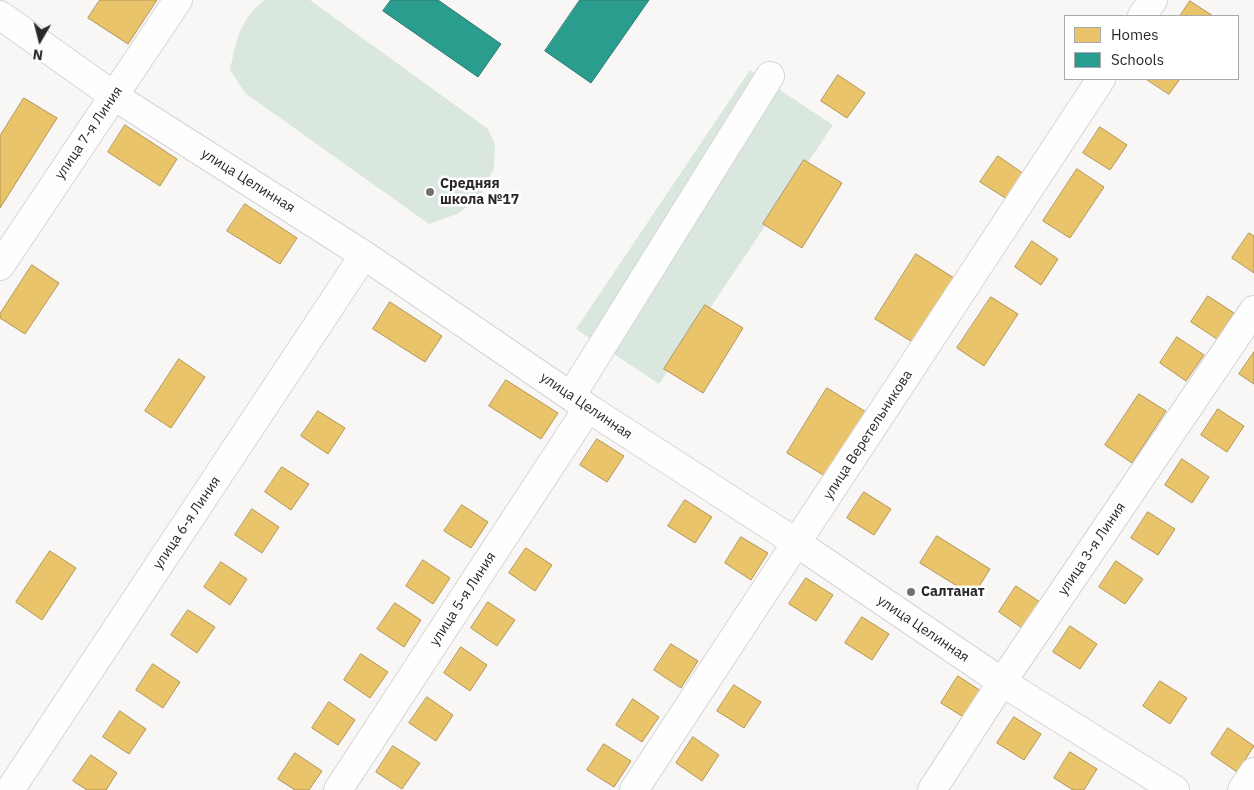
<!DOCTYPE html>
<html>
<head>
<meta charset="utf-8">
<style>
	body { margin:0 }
	#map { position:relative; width:1254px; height:790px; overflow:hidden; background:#f9f7f6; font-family:"IBM Plex Sans",sans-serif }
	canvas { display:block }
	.legend { position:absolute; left:1064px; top:15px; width:175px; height:65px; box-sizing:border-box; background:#fff; border:1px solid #aaa9a9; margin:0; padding:6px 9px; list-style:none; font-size:15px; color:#2a2828 }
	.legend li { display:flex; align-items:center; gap:10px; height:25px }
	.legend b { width:25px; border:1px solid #aaa9a9 }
	.north { position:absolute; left:15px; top:15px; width:50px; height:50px; -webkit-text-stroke:4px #fff; paint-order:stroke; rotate:188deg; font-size:14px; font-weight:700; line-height:20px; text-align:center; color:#2a2828 }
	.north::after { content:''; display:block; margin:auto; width:18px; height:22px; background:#2a2828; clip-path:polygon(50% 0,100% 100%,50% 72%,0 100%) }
</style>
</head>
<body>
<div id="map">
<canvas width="1254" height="790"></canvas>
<ul class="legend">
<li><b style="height:14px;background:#e9c46a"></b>Homes</li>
<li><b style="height:14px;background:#2a9d8f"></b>Schools</li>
</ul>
<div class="north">N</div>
</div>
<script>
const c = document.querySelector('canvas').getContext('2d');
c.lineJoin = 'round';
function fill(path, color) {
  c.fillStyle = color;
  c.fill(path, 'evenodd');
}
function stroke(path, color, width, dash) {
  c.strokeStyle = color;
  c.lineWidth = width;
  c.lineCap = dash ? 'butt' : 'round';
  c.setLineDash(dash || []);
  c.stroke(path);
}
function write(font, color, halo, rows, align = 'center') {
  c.font = font + ' "IBM Plex Sans",sans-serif';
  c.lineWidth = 5;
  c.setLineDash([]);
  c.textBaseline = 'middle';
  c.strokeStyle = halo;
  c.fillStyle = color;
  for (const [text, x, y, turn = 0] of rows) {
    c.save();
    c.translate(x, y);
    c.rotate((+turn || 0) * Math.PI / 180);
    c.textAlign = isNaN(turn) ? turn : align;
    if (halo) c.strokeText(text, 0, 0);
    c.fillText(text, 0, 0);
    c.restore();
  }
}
fill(new Path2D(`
	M264,0H310L488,129L495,144L494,168L480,197L457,214L429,224L245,93L230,70C237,38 239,22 264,0Z
	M750,70L833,125L659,384L576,329Z`), '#dae7de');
const homes = new Path2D(`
	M100,0H157L128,44L88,18Z
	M1190,1L1213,16H1180Z
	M838,75L865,93L847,118L821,101Z
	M1146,79H1180L1169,94Z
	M24,98L57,118L0,208V136Z
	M125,125L177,159L160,186L108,152Z
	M1100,127L1127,145L1110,170L1083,153Z
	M998,156L1024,174L1007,199L980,182Z
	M804,160L842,183L802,248L763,224Z
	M1077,169L1104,187L1070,238L1043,221Z
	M245,204L297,238L280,264L227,231Z
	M1249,233L1254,236V273L1232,258Z
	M1032,241L1058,259L1041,285L1015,267Z
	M916,254L954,278L914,343L875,319Z
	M32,265L59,283L25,334L0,318V314Z
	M1208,296L1234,313L1217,339L1191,322Z
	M991,297L1018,314L984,366L957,348Z
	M390,302L442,336L425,362L373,329Z
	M705,305L743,328L703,393L664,369Z
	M1177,337L1204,355L1186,381L1160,363Z
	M1254,352V384L1239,374Z
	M179,359L205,377L171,428L145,411Z
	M506,380L558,413L541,439L489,406Z
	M827,388L866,412L825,476L787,453Z
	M1139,394L1166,411L1132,463L1105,445Z
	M1218,409L1244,426L1227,452L1201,435Z
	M318,411L345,428L328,454L301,436Z
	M597,439L624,456L607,482L580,465Z
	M1182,459L1209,477L1192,503L1165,485Z
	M282,467L309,484L291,510L265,492Z
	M864,492L891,509L874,535L847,518Z
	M685,500L712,517L695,543L668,526Z
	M462,505L488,522L471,548L444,531Z
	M252,509L279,527L262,553L235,535Z
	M1148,512L1175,529L1158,555L1131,538Z
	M937,536L990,569L973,596L920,563Z
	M741,537L768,553L751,580L725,563Z
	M526,548L552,565L535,591L509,573Z
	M50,551L76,568L42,620L16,602Z
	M423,560L450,578L433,604L406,586Z
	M1116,561L1143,579L1125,604L1099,587Z
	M221,562L247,579L230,605L204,587Z
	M806,578L833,595L816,621L789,604Z
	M1016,586L1043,604L1025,630L999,612Z
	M488,602L515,620L497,646L471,628Z
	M395,603L421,620L404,647L377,629Z
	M188,610L215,627L197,653L171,635Z
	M862,617L889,634L872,660L845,643Z
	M1070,626L1097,644L1080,669L1053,652Z
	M671,644L698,661L681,688L654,670Z
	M461,647L487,665L470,691L444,673Z
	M361,654L388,672L370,698L344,680Z
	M153,664L180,682L163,708L136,690Z
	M958,676L984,693L968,720L941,703Z
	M1160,681L1187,698L1170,724L1143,706Z
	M734,685L761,702L744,728L717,711Z
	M427,697L453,715L436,741L409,723Z
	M633,699L659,717L642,742L616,725Z
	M329,702L355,720L338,745L312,728Z
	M120,711L146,729L129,754L103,737Z
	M1014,717L1041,734L1024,760L997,743Z
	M1228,728L1254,746L1237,772L1211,754Z
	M693,737L719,755L702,781L676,763Z
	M604,744L631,761L614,787L587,770Z
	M393,746L420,763L402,789L376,772Z
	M1070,752L1097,769L1084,790H1073L1054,778Z
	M295,753L322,771L309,790H295L278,779Z
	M91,755L117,773L106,790H87L73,781Z`);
fill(homes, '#e9c46a');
stroke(homes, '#b09556', 1);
const schools = new Path2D(`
	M391,0H438L501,44L478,77L383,11Z
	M580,0H649L591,83L545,51Z`);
fill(schools, '#2a9d8f');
stroke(schools, '#2a7a70', 1);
const minor = new Path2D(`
	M0,15L114,96L364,255L588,408L797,543L1002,682L1175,790
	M1142,16L1153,0
	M0,266L178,0
	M571,396L770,76
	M10,790L364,255
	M338,790L588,408
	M634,790L1101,79
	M932,790L1002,682L1254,310
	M1242,790L1254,772`);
stroke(minor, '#d6d4d4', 30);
stroke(minor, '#fefefe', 28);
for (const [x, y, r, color] of [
	[430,192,5,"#727070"],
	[911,592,5,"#727070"]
]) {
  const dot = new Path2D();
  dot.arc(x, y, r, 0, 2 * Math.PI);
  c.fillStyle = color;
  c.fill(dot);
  stroke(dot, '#fff', 2);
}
write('14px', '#2a2828', '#fff', [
	["улица 7-я Линия",89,133,-56],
	["улица Целинная",248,181,32],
	["улица Целинная",586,406,34],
	["улица Веретельникова",868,435,-57],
	["улица 6-я Линия",187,523,-56],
	["улица 3-я Линия",1092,549,-56],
	["улица 5-я Линия",463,599,-57],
	["улица Целинная",923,629,34]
]);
write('bold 14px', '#2a2828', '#fff', [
	["Средняя",440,184],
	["школа №17",440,200],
	["Салтанат",921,592]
], 'left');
</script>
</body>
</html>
